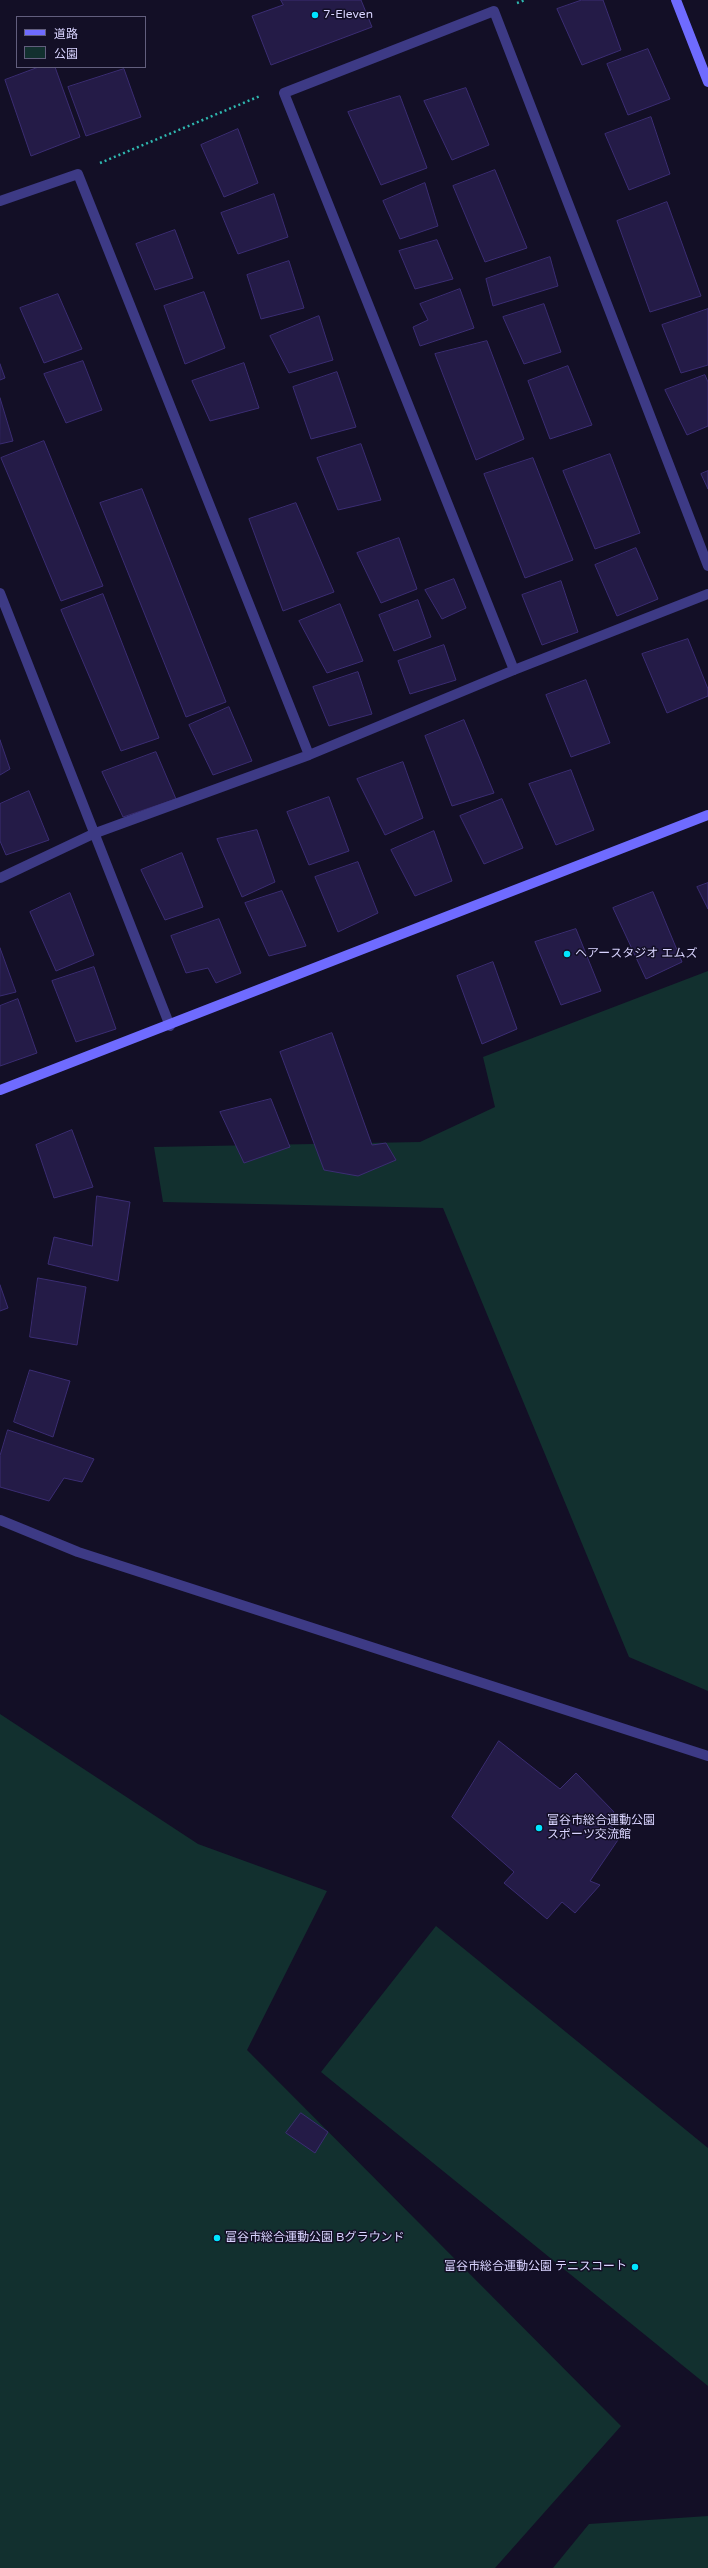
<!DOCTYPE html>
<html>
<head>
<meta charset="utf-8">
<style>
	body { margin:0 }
	#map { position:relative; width:708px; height:2568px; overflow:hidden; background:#130f26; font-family:"Varela Round","Noto Sans JP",sans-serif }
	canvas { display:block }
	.legend { position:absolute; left:16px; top:16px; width:130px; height:52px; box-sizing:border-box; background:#130f26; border:1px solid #625e7d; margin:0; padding:5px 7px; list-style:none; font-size:12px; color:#d9d4ff }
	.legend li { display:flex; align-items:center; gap:8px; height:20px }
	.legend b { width:20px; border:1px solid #625e7d }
</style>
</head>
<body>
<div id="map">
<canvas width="708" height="2568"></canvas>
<ul class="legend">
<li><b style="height:5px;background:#6f6bff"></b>道路</li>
<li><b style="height:11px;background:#12302f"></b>公園</li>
</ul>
</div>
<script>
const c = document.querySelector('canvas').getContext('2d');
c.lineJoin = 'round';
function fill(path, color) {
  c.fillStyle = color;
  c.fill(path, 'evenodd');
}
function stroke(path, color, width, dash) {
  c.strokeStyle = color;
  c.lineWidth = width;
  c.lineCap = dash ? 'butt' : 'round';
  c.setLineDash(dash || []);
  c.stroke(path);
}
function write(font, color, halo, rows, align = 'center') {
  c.font = font + ' "Varela Round","Noto Sans JP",sans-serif';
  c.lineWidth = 3;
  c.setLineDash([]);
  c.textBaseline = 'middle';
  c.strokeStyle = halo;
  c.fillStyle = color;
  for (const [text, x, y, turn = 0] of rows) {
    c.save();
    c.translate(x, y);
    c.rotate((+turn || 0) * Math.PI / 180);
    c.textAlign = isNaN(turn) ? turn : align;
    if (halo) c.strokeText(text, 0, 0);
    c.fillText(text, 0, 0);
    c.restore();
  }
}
fill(new Path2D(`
	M708,971V1691L629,1657L443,1208L163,1202L154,1147L420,1142L495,1107L483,1057Z
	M0,1714L198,1844L327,1891L247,2050L621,2426L495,2568H0Z
	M436,1926L708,2148V2386L321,2072Z
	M708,2516V2568H553L589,2524Z`), '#12302f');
const building = new Path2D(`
	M281,0H361L372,27L271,65L252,16L283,5Z
	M582,0H603L621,50L582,65L557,9Z
	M648,49L670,99L628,115L607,64Z
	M39,67H55L80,137L31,156L5,80Z
	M124,69L141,117L86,136L68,87Z
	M466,88L489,145L452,160L424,101Z
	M400,96L427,168L381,185L348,112Z
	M651,117L670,174L629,190L605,134Z
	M238,129L258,183L224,197L201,145Z
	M495,170L527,248L485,262L453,186Z
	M425,183L438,226L400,239L383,201Z
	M274,194L288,237L238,254L221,213Z
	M667,202L701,296L650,312L617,221Z
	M175,230L193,278L155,290L136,244Z
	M437,240L453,279L415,289L399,251Z
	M550,257L558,286L493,306L486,279Z
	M289,261L304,308L261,319L247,275Z
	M460,289L474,328L420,346L413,327L428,320L420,304Z
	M204,292L225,348L185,364L164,306Z
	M58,294L82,349L44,363L20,308Z
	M544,304L561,352L524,364L503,317Z
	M708,309V365L681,373L662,325Z
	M319,316L333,360L289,373L270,336Z
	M487,341L524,439L476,460L435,354Z
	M83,361L102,410L66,423L44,374Z
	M244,363L259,408L210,421L192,381Z
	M0,364L5,378L0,380Z
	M568,366L592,425L550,439L528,381Z
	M337,372L356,427L311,439L293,387Z
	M705,375L708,382V426L687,435L665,390Z
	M0,398L13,441L0,444Z
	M44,441L103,586L61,601L1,458Z
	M361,444L381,500L338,510L317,458Z
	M610,454L640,533L595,549L563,471Z
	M533,458L573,560L525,578L484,474Z
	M708,471V489L701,474Z
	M142,489L226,702L186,717L100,503Z
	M296,503L334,592L283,611L249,519Z
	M399,538L417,589L381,603L357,553Z
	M636,548L658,599L617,616L595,565Z
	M454,579L466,608L442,619L425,590Z
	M561,581L578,632L542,645L522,595Z
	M103,594L159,738L121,751L61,610Z
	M418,600L431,637L394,651L379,615Z
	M340,604L363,661L327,673L299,621Z
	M688,639L708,689V696L667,713L642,654Z
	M444,645L456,680L410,694L398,661Z
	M358,672L372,714L329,726L313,687Z
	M586,680L610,743L571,757L546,695Z
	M229,707L252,761L213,775L189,725Z
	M464,720L494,793L452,806L425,736Z
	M0,740L10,769L0,775Z
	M156,752L176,799L123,817L102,772Z
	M403,762L423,818L385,835L357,779Z
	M571,770L594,830L556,845L529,784Z
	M29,791L49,840L6,855L0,841V804Z
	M329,797L349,851L309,865L287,812Z
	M502,799L523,848L484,864L460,816Z
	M257,830L275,882L242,897L217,839Z
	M434,831L452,881L415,896L391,850Z
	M182,853L203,907L165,920L141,870Z
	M358,862L378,913L338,932L315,877Z
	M708,883V909L697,887Z
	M282,891L306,946L269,956L245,903Z
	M653,892L682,962L646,979L613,908Z
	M70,893L94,955L56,971L30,912Z
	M219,919L241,973L216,983L208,968L186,973L171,936Z
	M576,929L601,991L561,1005L535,942Z
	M0,948L16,992L0,996Z
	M493,962L517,1029L482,1044L457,976Z
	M94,967L116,1029L76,1042L52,981Z
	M18,999L37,1053L0,1066V1006Z
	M332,1033L372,1145L386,1143L396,1160L358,1176L324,1170L280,1052Z
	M271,1099L290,1147L244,1163L220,1112Z
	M72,1130L93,1187L54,1198L36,1145Z
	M97,1196L130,1202L118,1281L48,1264L54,1237L92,1246Z
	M38,1278L86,1287L77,1345L30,1337Z
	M0,1285L8,1308L0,1311Z
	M30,1370L70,1381L53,1437L14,1422Z
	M8,1430L94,1459L82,1482L64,1478L49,1501L0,1487V1456Z
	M499,1741L560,1789L576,1773L614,1812L606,1823L622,1834L590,1881L600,1885L575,1913L562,1902L547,1919L504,1883L514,1872L452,1817Z
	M301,2113L328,2132L315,2153L286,2133Z`);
fill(building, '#241b47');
stroke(building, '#3b2d73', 1);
stroke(new Path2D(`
	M517,3L525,0
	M100,163L260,96`), '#2fb8b0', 2.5, [2, 3]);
stroke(new Path2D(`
	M0,201L78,174L309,755
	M0,593L170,1026
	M514,670L284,93L494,11L708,566
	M0,878L93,834L309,755L514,670L708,594
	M0,1520L78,1552L708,1756`), '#3d3a85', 10);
stroke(new Path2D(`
	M676,0L708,82
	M0,1090L708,815`), '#6f6bff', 10);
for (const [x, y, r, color] of [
	[315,15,4,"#00e5ff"],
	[567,954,4,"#00e5ff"],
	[539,1828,4,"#00e5ff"],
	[217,2238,4,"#00e5ff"],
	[635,2267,4,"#00e5ff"]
]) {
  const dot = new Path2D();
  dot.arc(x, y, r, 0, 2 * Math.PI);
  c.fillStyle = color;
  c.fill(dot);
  stroke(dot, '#130f26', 1.5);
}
write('12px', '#d9d4ff', '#130f26', [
	["7-Eleven",323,15],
	["ヘアースタジオ エムズ",575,954],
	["富谷市総合運動公園",547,1821],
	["スポーツ交流館",547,1835],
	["富谷市総合運動公園 Bグラウンド",225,2238],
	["富谷市総合運動公園 テニスコート",627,2267,"right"]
], 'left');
</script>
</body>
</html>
